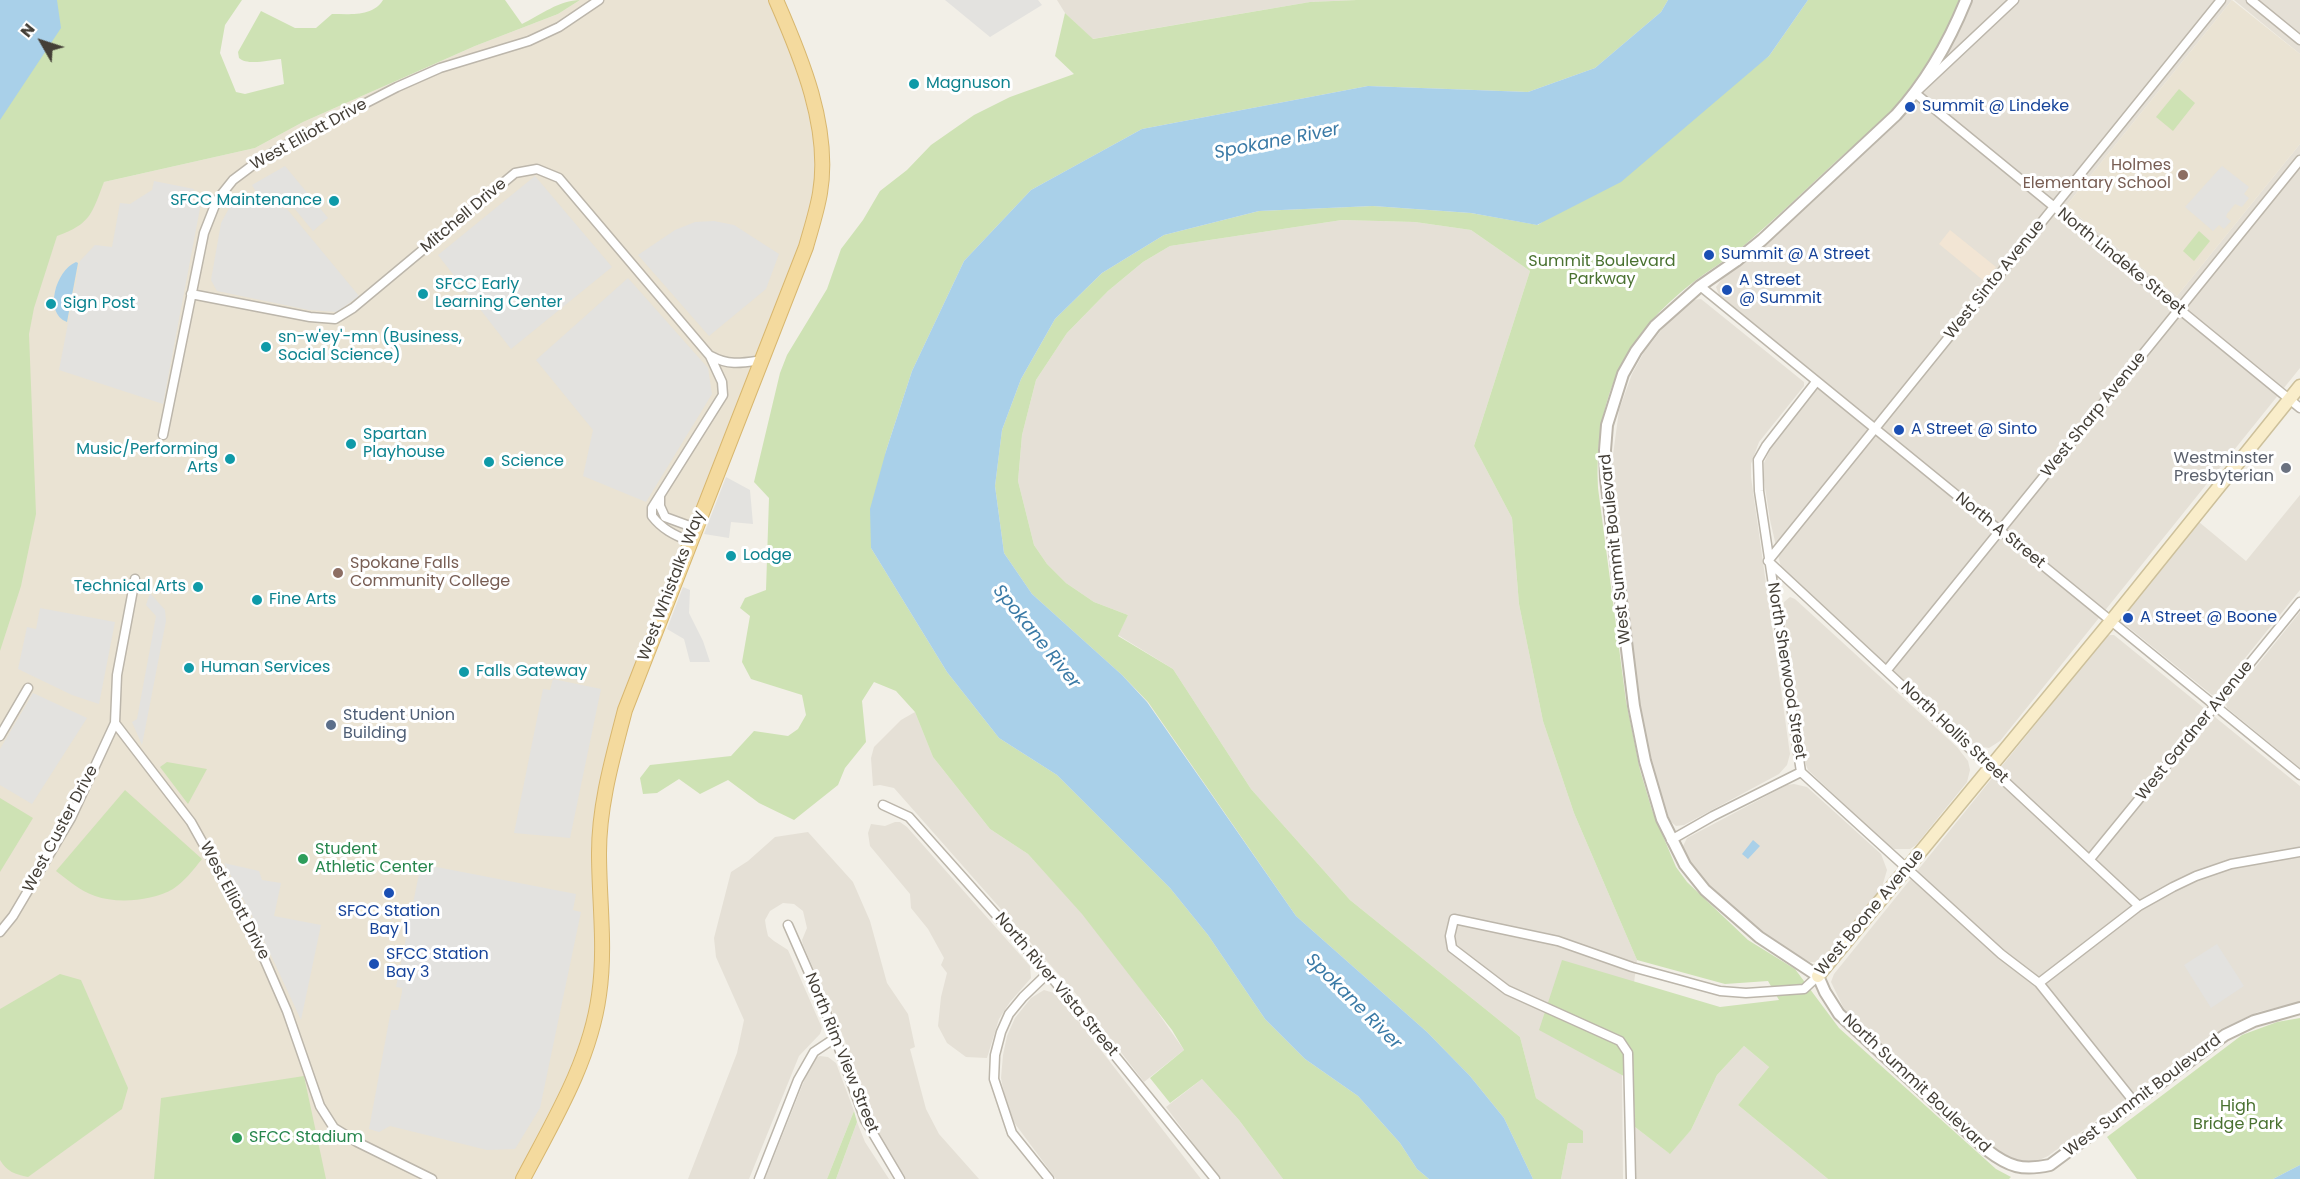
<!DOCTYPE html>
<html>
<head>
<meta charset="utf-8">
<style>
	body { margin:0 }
	#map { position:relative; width:2300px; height:1179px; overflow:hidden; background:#f2efe7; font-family:Poppins,sans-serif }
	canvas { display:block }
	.north { position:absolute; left:12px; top:12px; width:60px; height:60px; -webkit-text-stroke:4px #fff; paint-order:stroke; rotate:309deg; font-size:16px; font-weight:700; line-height:24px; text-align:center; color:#443f37 }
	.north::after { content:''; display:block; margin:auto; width:21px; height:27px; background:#443f37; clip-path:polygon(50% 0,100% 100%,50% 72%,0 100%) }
</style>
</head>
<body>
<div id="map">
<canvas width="2300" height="1179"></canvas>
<div class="north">N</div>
</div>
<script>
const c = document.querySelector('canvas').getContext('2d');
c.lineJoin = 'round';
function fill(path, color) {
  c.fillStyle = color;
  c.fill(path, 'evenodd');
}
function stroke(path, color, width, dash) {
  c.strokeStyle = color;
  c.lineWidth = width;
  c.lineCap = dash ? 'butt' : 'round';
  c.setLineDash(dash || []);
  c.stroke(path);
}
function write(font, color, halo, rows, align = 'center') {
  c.font = font + ' Poppins,sans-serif';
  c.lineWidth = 6;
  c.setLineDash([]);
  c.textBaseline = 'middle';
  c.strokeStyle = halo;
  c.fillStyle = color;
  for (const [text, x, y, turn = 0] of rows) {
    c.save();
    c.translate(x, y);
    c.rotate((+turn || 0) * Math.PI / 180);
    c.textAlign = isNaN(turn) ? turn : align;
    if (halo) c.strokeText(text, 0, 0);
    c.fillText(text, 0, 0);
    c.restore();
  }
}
fill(new Path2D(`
	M1057,0H1357L1310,2L1092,39L1065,13Z
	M1971,0H2232L2066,206L2177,296L2300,144V368L2000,741L1989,748L1977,746L1967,740L1782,572L1770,520L1764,481V463L1772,445L1823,380L1719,295L1716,287L1722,279L1766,244L1907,111L1944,57L1963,22Z
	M2234,0H2300V54Z
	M1342,220L1415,222L1471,230L1530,271L1474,446L1512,518L1519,604L1543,721L1574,813L1637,960L1622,1075L1623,1179H1561L1568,1143L1583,1132L1536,1098L1520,1037L1350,900L1251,789L1173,669L1118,635L1128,615L1094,602L1066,583L1047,564L1034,545L1018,481L1022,435L1036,380L1067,333L1108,291L1143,262L1170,246Z
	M1701,299L1804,382V386L1759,442L1751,464V477L1790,754L1787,765L1779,774L1684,825L1676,826L1670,821L1654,775L1643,729L1612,493V463L1619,410L1632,374L1644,352L1666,324L1693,300Z
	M2300,495V590L2216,694L2212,695L2123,623L2121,619L2199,522L2246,561Z
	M1790,597L1795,599L1957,747L1968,761L1970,770L1967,782L1916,845L1910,849H1894L1887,845L1808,770L1804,759L1783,608L1784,602Z
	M2300,612V768L2227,708L2226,704Z
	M2110,635H2114L2300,786V1002L2258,1012L2221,1029L2048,1156L2035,1162L2021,1163L2007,1158L1996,1151L1847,1015L1831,982L1834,974L2106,637Z
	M915,712L933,757L990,829L1028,854L1083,914L1143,991L1184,1050L1144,1082L1076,994L894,788L880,785L873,786L871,758L874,747L901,720Z
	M1794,784L1807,787L1881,854L1887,870L1882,887L1833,948L1815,962H1810L1789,951L1758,930L1708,884L1686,859L1682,848L1687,838L1787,785Z
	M895,822H900L907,827L1030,966L1031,978L1010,1002L999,1019L987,1058L966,1057L947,1043L938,1026L941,997L947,973L941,965L944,958L928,929L911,908L910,894L870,846L868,833L871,824L885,826Z
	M808,832L853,882L870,921L887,983L908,1014L915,1047L910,1049L926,1109L939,1134L979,1179H906L904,1175L885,1148L876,1129L843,1036L803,945L802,940L807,928L803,911L794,904L783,903L770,911L765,920L766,927L768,936L774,941L788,950L822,1028L820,1034L799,1056L749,1179H688L737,1053L744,1020L716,957L714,938L731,872L748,861L775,837Z
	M1044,990L1054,993L1079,1022L1201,1179H1056L1013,1121L1007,1108L1001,1078L1003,1055L1007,1036L1015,1018L1031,998Z
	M1744,1046L1769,1067L1738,1105L1828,1179H1633L1635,1127L1669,1153L1691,1130L1717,1075Z
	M820,1056L828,1057L836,1063L854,1111L827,1179H765L806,1076L815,1058Z
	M1202,1079L1239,1120L1283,1179H1220L1166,1107Z
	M857,1122L865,1142L889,1179H836Z`), '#e5e0d6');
fill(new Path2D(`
	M1950,230L1996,267L1984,281L1939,244Z`), '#f2e5d4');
fill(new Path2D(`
	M580,0H776L807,82L820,191L684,554L605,789L602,937L586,1052L523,1179H0V548L22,269L104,182L255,148L303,122L475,46L558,14Z
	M2232,0L2300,54V144L2177,296L2066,206Z`), '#eae3d3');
fill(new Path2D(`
	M46,0H242L225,25L220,53L236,92L245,94L284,84L281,59C269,60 248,66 239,58L238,52L261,11L295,28H316L332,14C349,14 373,17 383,0H505L522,24C540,15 560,0 580,0L558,14L475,46L303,122L255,148L104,182C92,213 91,224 57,236L34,308L29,334L36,514L21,586L0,651V77Z
	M1357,0H1668L1661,12L1595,68L1528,92L1368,86L1142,129L1031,190L964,261L912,371L886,451L871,548L947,672L999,738L1057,775L1170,888L1208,935L1265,1019L1305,1059L1358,1096L1400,1143L1417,1169L1429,1179H1283L1239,1120L1202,1079L1170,1103L1150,1078L1184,1050L1172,1030L1082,914L1028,854L990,829L933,757L915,712L896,691L874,682L862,701L866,742L845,768L838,785L794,820L759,803L728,780L700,794L679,779L657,793L643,794L640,778L650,765L731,756L754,731L788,736L798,729L806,715L802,695L751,679L742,662L750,616L740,608L745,598L766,590L769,498L754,482L780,373L787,355L827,289L841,249L863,220L880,191L907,170L931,145L974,115L1010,97L1074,74L1055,56L1065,13L1093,39L1310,2Z
	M1808,0H1960C1944,41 1922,79 1892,111C1873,131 1851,147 1831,166C1803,192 1776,218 1747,243C1726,261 1702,274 1681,292C1619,344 1594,408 1598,488L1626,701L1640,770L1652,810L1676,867L1687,882L1748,940L1795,969L1839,1028L1996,1169L2011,1177L2009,1179H1828L1738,1105L1769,1067L1744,1046L1717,1075L1691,1130L1670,1154L1635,1127L1633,1081L1539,1030L1562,960L1720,1007L1779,1000L1768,981L1725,984L1637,960L1574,813L1543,721L1519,604L1512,518L1474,446L1530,271L1471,230L1415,222L1342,220L1170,246L1143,262L1108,291L1067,333L1036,380L1022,435L1018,481L1034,545L1047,564L1066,583L1094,602L1128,615L1118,636L1173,669L1251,789L1350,900L1520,1037L1536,1098L1583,1131V1143H1568L1561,1179H1533L1504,1118L1470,1076L1427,1032L1296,916L1148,702L1122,675L1032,594L1004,553L995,486L1002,430L1021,379L1055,319L1102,273L1164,235L1259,211L1373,206L1471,213L1538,225L1769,56Z
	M2179,89L2195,103L2173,131L2156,117Z
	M2199,231L2210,241L2194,261L2183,251Z
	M167,762L207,769L188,804L160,767Z
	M125,790L202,859C194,869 184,882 173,889C152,901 117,904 95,896C80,891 68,880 56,871Z
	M0,798L33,818L0,872Z
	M60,974L81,980L128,1088L122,1109L28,1177C15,1174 7,1172 0,1160V1009Z
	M2300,1018V1165L2273,1179H2137L2107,1137L2242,1035L2277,1022Z
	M304,1076L326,1179H154L161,1098Z
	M854,1111L857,1122L836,1179H827Z`), '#cee2b4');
fill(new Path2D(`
	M945,0H1038L1042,5L990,37Z
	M285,166L328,218L313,231L294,208L261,200L252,185Z
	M2222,166L2249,187L2244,194L2249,198L2242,207L2235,204L2227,214L2226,217L2231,221L2224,229L2219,225L2213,231L2185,207Z
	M535,176L612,267L511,349L438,255Z
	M154,181L194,189L192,200L201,203L163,404L59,370L80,261L95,245L112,247L120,203L130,204L152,190Z
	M234,199L287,209L359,296L337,312L309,310L217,291L211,280L221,223Z
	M714,221L734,225L779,254L766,289L709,336L638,255L675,230L695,222Z
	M628,278L708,368L712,394L646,502L583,476L593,430L536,360Z
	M726,477L750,490L753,524L731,522L729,538L704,534Z
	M683,587L690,590L689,613L703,641L710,662H690L684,639L667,629Z
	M150,593L165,610L166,621L142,745L132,722L137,719L156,616L146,605Z
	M40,608L115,622L99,704L72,695L18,669L27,627L36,629Z
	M553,679L601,689L570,838L514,833L543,689L550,690Z
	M33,693L87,718L32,804L0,785V749Z
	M224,863L259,871L262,880L281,883L274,916L321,925L301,1020L256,923Z
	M421,864L576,894L573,910L581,912L540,1108L515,1149L487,1150L390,1126L379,1132L369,1129L391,1010H398L402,992V988L396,987Z
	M2217,944L2244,986L2211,1008L2184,965Z`), '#e3e2df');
fill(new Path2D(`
	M0,0H57L61,28L0,120Z
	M1668,0H1808L1769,56L1621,182L1537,225L1471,213L1373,206L1259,211L1164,235L1102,273L1055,319L1021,379L1002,430L995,486L1004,553L1032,594L1122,675L1147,702L1296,916L1427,1032L1470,1076L1504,1118L1533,1179H1429L1417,1169L1400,1143L1358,1096L1305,1059L1265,1019L1208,935L1170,888L1057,775L999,738L947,672L871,548L870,509L886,451L912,371L964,261L1031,190L1142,129L1368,86L1528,92L1595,68L1661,12Z
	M76,262L78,263L67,322C43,313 56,270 76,262Z
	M1753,840L1760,846L1748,859L1742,854Z
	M2300,1165V1179H2273Z`), '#a9d0e9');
const minor = new Path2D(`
	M2014,0L1915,93L2300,408
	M2251,0L2300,40
	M1700,286L2300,775
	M191,294L310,317L335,319L353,308L515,173L537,169L559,178L710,356L722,382L723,395L652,508V516C662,529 674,535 689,541
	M711,356C729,366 742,363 762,360
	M1816,382L1766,446L1758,460L1759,491L1801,772L2001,954L2039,983L2135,1103
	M163,435L204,233L217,200L233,180L257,162L298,138L397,87L440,68L529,41L559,27L599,0
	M660,496V506L665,517L695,528
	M135,579L117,675L115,723L191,822L253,933L287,1011L320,1106L334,1128L357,1142L432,1179
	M1887,670L2300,160
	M0,736L28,688
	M883,805L909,817L1048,973L1215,1179
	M1671,840L1713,816L1801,772
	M2090,859L2300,602
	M2139,906L1768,561L2221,0
	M788,925L824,1007L865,1120L900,1179
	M0,932L13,916L71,818L115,723
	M1048,973L1023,997L1009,1014L1001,1032L995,1055L994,1079L1012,1133L1049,1179
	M2039,983L2139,906L2173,887L2196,876L2231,864L2300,852
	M759,1179L798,1080L814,1052L835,1038
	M1631,1179L1628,1053L1620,1041L1507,990L1452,948L1450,936L1454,919L1558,941L1632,967L1720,991L1746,993L1804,989L1818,976`);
const tertiary = new Path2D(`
	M1966,0C1949,42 1926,82 1896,115L1762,240L1736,261L1700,286L1655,326L1636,351L1623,374L1607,425L1605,450L1606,479L1634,706L1645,761L1662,819L1685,865L1705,890L1759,937L1818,976L1825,992L1839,1014L1987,1150C2009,1167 2022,1171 2050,1165L2225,1035L2254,1021L2300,1008`);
const secondary = new Path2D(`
	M1818,976L2111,621L2300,386`);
const primary = new Path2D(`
	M523,1179C554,1120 590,1061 599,995C606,948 599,900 599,853C599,804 613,757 625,710L806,247C811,229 817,211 820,193C831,128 801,57 776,0`);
stroke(minor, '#bcb6ab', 11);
stroke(tertiary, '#bcb6ab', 14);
stroke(secondary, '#cdc09b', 15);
stroke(primary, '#d8b76f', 16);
stroke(minor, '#fff', 8);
stroke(tertiary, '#fff', 10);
stroke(secondary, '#f9edca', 12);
stroke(primary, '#f4da9e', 14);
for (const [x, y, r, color] of [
	[914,84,6,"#0f9aa8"],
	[1910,107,6,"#1a4fb4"],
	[2183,175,6,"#8d6e63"],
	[334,201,6,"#0f9aa8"],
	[1709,255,6,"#1a4fb4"],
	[1727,290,6,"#1a4fb4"],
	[423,294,6,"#0f9aa8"],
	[51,304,6,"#0f9aa8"],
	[266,347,6,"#0f9aa8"],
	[1899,430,6,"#1a4fb4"],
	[351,444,6,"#0f9aa8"],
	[230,459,6,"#0f9aa8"],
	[489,462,6,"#0f9aa8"],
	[2286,468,6,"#6b7280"],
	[731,556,6,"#0f9aa8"],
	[338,573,6,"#8d6e63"],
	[198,587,6,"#0f9aa8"],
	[257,600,6,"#0f9aa8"],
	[2128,618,6,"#1a4fb4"],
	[189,668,6,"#0f9aa8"],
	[464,672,6,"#0f9aa8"],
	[331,725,6,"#5c6f8a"],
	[303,859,6,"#2e9e5b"],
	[389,893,6,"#1a4fb4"],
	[374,964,6,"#1a4fb4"],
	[237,1138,6,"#2e9e5b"]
]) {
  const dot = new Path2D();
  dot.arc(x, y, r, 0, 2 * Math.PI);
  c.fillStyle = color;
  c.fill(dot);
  stroke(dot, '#fff', 2);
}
write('16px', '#0d838f', '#fff', [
	["Magnuson",926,84],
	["SFCC Maintenance",322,201,"right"],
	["SFCC Early",435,285],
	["Learning Center",435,303],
	["Sign Post",63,304],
	["sn-w'ey'-mn (Business,",278,338],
	["Social Science)",278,356],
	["Spartan",363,435],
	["Playhouse",363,453],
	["Music/Performing",218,450,"right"],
	["Arts",218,468,"right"],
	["Science",501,462],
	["Lodge",743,556],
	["Technical Arts",186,587,"right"],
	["Fine Arts",269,600],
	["Human Services",201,668],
	["Falls Gateway",476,672]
], 'left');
write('16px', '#164399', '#fff', [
	["Summit @ Lindeke",1922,107],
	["Summit @ A Street",1721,255],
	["A Street",1739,281],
	["@ Summit",1739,299],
	["A Street @ Sinto",1911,430],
	["A Street @ Boone",2140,618],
	["SFCC Station",389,912,"center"],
	["Bay 1",389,930,"center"],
	["SFCC Station",386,955],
	["Bay 3",386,973]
], 'left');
write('16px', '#443f37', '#fff', [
	["West Elliott Drive",309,135,-29],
	["Mitchell Drive",464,216,-40],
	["North Lindeke Street",2121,262,39],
	["West Sinto Avenue",1995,280,-51],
	["West Sharp Avenue",2094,415,-51],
	["North A Street",2000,531,39],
	["West Summit Boulevard",1616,549,-96],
	["West Whistalks Way",672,586,-69],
	["North Sherwood Street",1786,671,81],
	["West Gardner Avenue",2195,731,-51],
	["North Hollis Street",1954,733,43],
	["West Custer Drive",61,829,-62],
	["West Elliott Drive",234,901,62],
	["West Boone Avenue",1870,913,-50],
	["North River Vista Street",1056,985,50],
	["North Rim View Street",841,1053,68],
	["North Summit Boulevard",1916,1084,43],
	["West Summit Boulevard",2143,1096,-37]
]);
write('16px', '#785e54', '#fff', [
	["Holmes",2171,166],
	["Elementary School",2171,184],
	["Spokane Falls",350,564,"left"],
	["Community College",350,582,"left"]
], 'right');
write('16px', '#497130', '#fff', [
	["Summit Boulevard",1602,262],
	["Parkway",1602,280],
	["High",2238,1107],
	["Bridge Park",2238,1125]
]);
write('16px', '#5b616d', '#fff', [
	["Westminster",2274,459],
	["Presbyterian",2274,477]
], 'right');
write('16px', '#4e5e75', '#fff', [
	["Student Union",343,716],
	["Building",343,734]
], 'left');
write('16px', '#27864d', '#fff', [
	["Student",315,850],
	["Athletic Center",315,868],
	["SFCC Stadium",249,1138]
], 'left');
write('italic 18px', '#3a7aa6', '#fff', [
	["Spokane River",1277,142,-11],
	["Spokane River",1036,637,51],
	["Spokane River",1353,1002,45]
]);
</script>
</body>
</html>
